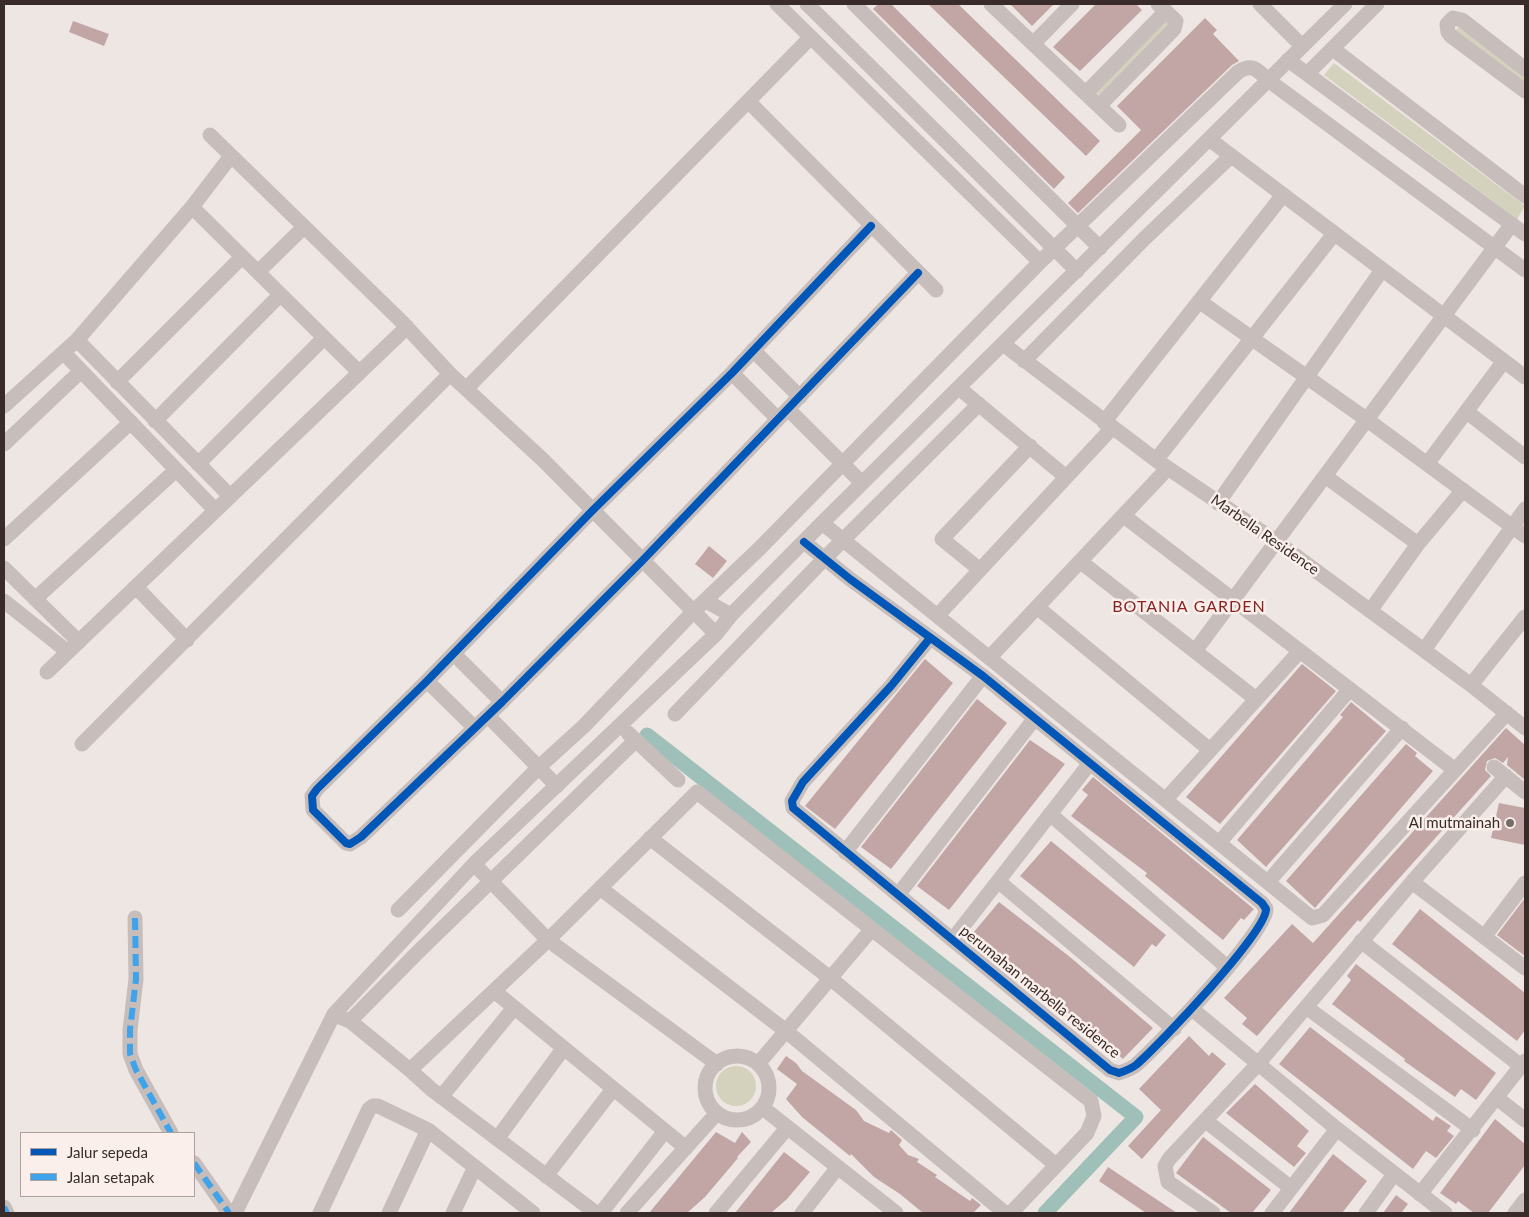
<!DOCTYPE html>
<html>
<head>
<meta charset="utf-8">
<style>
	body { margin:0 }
	#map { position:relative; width:1529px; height:1217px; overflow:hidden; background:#eee6e3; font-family:Lato,sans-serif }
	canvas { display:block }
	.frame { position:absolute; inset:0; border:5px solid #382b29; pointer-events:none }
	.legend { position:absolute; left:20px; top:1132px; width:175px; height:65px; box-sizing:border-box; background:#faefea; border:1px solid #aca19d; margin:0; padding:6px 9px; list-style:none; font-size:15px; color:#382b29 }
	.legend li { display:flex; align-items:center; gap:10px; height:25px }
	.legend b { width:25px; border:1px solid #aca19d }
</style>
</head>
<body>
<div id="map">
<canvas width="1529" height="1217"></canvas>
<div class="frame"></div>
<ul class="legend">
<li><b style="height:6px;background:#0057b8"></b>Jalur sepeda</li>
<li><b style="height:6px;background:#3fa3eb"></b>Jalan setapak</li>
</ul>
</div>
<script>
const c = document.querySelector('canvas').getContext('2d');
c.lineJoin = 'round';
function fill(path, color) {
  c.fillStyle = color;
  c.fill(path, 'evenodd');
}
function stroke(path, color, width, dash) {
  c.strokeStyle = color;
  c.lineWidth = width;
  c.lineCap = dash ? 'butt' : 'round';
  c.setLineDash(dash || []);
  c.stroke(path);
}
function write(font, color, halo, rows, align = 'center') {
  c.font = font + ' Lato,sans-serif';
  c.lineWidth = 5;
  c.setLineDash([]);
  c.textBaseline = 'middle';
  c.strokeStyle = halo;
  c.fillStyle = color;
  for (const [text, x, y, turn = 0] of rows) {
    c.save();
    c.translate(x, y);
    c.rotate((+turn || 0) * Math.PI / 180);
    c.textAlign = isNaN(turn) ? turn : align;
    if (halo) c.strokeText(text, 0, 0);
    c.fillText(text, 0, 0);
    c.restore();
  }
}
fill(new Path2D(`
	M1166,18L1173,25L1101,97L1094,90Z
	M1460,25L1525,76V85L1455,31Z
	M1334,63L1525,206L1517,219L1324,75Z
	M716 1086a20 20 0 1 1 40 0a20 20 0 1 1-40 0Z`), '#d4d2bd');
stroke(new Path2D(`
	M647,735L1136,1117L1045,1213`), '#9fc0b9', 15);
fill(new Path2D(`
	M878,4H891L1065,177L1054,189L873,9Z
	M928,4H958L1100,141L1086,156Z
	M1010,4H1054L1032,26Z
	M1096,4H1136L1142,10L1080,71L1053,47Z
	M1205,18L1217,30L1213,34L1239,61L1232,65L1078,213L1068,203L1141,130L1117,106Z
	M73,21L109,34L104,46L69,32Z
	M709,546L727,561L713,578L695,564Z
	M925,659L953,683L835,829L805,806Z
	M1302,664L1336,691L1220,824L1186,797Z
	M977,699L1007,723L891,869L861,847Z
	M1351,702L1386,731L1266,867L1237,840L1343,717L1340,715Z
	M1506,728L1525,745V780L1507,765L1508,757L1503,763L1495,758L1487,761L1485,770L1491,776L1360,922L1358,920L1257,1036L1242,1024L1247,1018L1224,998L1292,924L1313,943Z
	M1030,740L1065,764L949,910L917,886Z
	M1406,744L1417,753L1415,756L1433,771L1315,908L1286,881Z
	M1093,777L1254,909L1244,920L1241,918L1223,940L1145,876L1147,873L1071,816L1088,795L1082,790Z
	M1499,803L1525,808V845L1491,838Z
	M1051,841L1166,935L1156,947L1152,944L1134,967L1020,876Z
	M1525,898V956L1497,935Z
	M999,902L1070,957L1153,1028L1123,1059L973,933Z
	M1420,909L1525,993V1030L1517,1041L1392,944Z
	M1356,964L1496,1073L1476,1100L1461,1089L1455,1097L1404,1061L1405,1059L1332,1004L1351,980L1347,976Z
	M1310,1027L1433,1121L1436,1116L1451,1126L1447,1131L1454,1136L1436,1158L1426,1151L1413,1169L1279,1064Z
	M1189,1036L1209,1056L1212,1052L1226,1064L1142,1159L1128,1146L1161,1110L1139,1089Z
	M786,1056L796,1063L802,1071L856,1110L864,1121L889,1133L891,1130L902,1140L899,1145L908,1155L919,1159L917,1162L937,1175L935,1177L970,1201L972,1198L981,1205L973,1213H923L900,1194L874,1177L851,1154L850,1156L802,1117L786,1099L797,1084L777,1069Z
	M1255,1084L1309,1131L1297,1146L1306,1153L1294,1167L1226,1113Z
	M1495,1119L1525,1144V1165L1488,1213H1474L1458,1201L1456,1204L1440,1193Z
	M716,1132L735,1143L742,1132L751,1142L737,1157L738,1158L705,1197L687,1213H649Z
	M1203,1137L1271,1190L1252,1213H1231L1176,1173Z
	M784,1152L810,1172L787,1199L771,1213H735Z
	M1333,1154L1367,1181L1342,1213H1289Z
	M1108,1167L1177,1213H1146L1099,1181Z
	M1396,1195L1408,1204L1401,1213H1383Z`), '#c1a6a5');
stroke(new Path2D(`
	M777,4L1040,262
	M807,4L1077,271
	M854,4L1100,248
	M991,4L1119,125
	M1260,4L1302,46
	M1033,44L1072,4
	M1333,49L1525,196
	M1288,60L1525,234
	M1525,69L1462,20L1453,18L1447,24L1448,32L1451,36L1525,91
	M1307,74L1377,4
	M1086,93L1166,11
	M748,101L936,290
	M1099,106L1174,29L1176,21L1158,4
	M210,135L402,322L450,374L542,459L716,634
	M1209,139L1525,377
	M192,207L359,372
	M871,226L732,373L593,510L427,681L317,789L312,796L313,810L346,843L350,844L361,837L502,702L642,561L918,273
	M258,272L304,227
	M1199,301L1366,419L1525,536
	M77,340L230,496
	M1003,344L1156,460L1277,542L1471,685L1525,728
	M753,350L800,397
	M64,353L215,510
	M1024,361L1144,239L1231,156
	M732,373L778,419
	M117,382L242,257
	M959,388L1066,477
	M466,389L811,37
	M4,406L77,340L192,207L231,156
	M788,409L862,483
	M1467,412L1525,457
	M155,421L280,295
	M1104,422L1283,195
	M4,444L81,371
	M1156,460L1334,234
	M198,464L324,338
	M1427,464L1504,361
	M1325,476L1418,544
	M1218,503L1382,270
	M1124,516L1455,770
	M822,523L1312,918L1323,915L1507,713
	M4,539L131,422
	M804,542L850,579L983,676L1262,903L1266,909C1267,932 1158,1046 1136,1065C1131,1069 1125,1071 1119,1073L1110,1070L793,808L792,801L803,782L891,686L930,638
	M1081,562L1256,699
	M4,568L79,642
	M979,569L942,539L1030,446
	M136,587L187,640
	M35,599L176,470
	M4,601L68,652
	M706,601L731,615
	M1037,607L1210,750
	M1370,611L1418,544L1463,490
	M938,615L1112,428
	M1424,650L1525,509
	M1195,651L1512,224
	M454,654L502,702
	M990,657L1168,468
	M47,672L407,327
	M427,681L475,728
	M1471,685L1525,617
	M675,714L824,559L979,404
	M488,716L557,786
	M628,733L678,780
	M82,744L450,374
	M1494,767L1525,792
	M1166,799L1300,651
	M1050,814L1227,967
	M650,838L830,978L1056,1165
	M1219,843L1350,689
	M845,852L983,676
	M474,864L548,940L717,1064
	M998,881L1174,1029
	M1268,882L1402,728
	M1412,882L1525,968
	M600,888L786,1031L1005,1213
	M898,895L1035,718
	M398,910L539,767L584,726L693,612L760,548L1040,262L1238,72C1252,63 1257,69 1268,80L1525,270
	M135,918L136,979L130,1030V1054L136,1070L171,1133
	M1484,937L1525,883
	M953,939L1090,763
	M1361,941L1521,1066
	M494,991L686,1148
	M1306,1007L1473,1130
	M1192,1009L1337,1129L1445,1213
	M342,1018L350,1021L410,1070L431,1089L596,1213
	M350,1021L418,952L636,740
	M705 1088a32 32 0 1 1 64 0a32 32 0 1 1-64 0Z
	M758,1064L871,930
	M410,1070L548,940L697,792L1091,1101L1094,1116L1087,1133L1011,1213
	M441,1097L513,1009
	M1497,1098L1525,1120
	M763,1108L896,1213
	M1206,1121L1291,1188
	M497,1139L563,1049
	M194,1163L229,1213
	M546,1176L613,1089
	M1420,1194L1525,1061
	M4,1207L7,1213
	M235,1213L334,1014L474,864L716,634L731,615L822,523L1345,4
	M320,1213L369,1109L373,1106H378L428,1130L533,1213
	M389,1213L428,1130
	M453,1213L475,1167
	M601,1213L665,1131
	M627,1213L717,1113
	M716,1213L787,1128
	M802,1213L838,1167
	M1213,1213L1168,1182L1165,1166L1169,1159L1257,1065L1412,882L1506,776
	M1272,1213L1337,1129
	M1366,1213L1394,1174
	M1515,1213L1525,1200`), '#c7bebb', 15);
stroke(new Path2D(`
	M135,918L136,979L130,1030V1054L136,1070L171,1133
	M194,1163L229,1213
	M4,1207L7,1213`), '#3fa3eb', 6, [12, 6]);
stroke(new Path2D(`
	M871,226L732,373L593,510L427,681L317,789L312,796L313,810L346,843L350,844L361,837L502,702L642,561L918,273
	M804,542L850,579L983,676L1262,903L1266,909C1267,932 1158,1046 1136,1065C1131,1069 1125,1071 1119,1073L1110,1070L793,808L792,801L803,782L891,686L930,638`), '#0057b8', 8);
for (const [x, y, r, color] of [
	[1510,823,5,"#786c6a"]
]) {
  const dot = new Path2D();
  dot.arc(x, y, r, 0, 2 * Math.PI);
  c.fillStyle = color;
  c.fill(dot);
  stroke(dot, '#faefea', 2);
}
write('15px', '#382b29', '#faefea', [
	["Marbella Residence",1265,535,35],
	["perumahan marbella residence",1040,992,39]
]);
write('15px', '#382b29', '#faefea', [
	["Al mutmainah",1500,823]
], 'right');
c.letterSpacing = '1px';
write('16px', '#882322', '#faefea', [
	["BOTANIA GARDEN",1189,607]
]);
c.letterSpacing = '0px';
</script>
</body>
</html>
